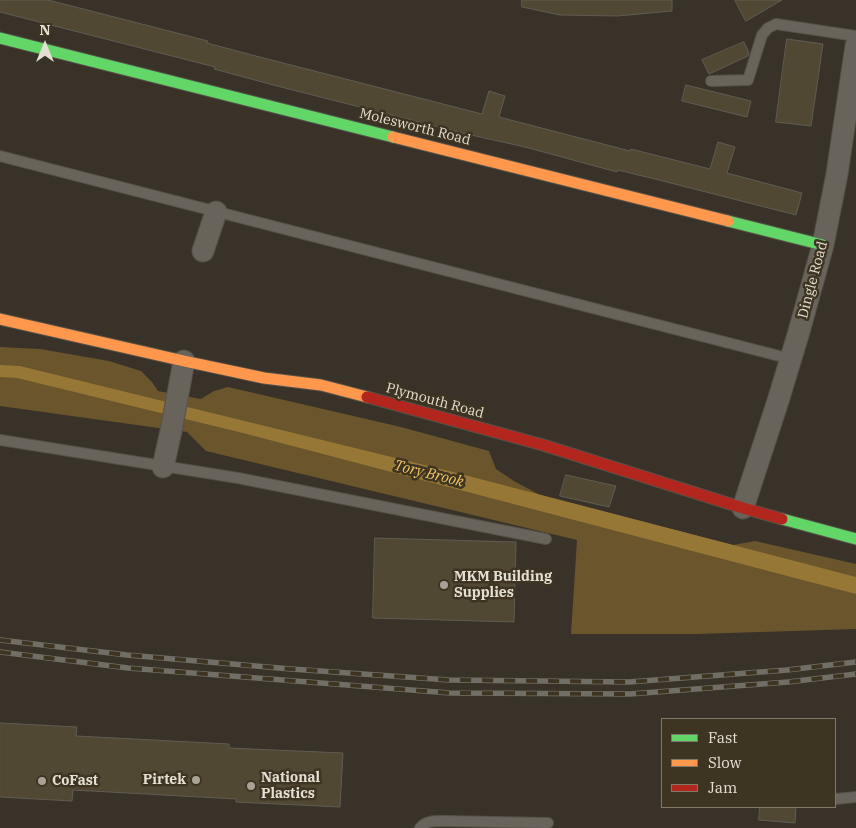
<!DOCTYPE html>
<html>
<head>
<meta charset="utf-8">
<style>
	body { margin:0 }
	#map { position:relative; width:856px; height:828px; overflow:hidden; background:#383228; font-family:"IBM Plex Serif",serif }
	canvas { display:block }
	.legend { position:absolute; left:661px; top:718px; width:175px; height:90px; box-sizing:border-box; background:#3e3422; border:1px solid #807869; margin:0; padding:6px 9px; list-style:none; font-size:15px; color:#e4dfd3 }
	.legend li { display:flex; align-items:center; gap:10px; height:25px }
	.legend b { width:25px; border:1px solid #807869 }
	.north { position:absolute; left:20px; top:20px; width:50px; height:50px; -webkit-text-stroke:4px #3e3422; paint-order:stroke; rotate:0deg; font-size:14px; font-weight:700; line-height:20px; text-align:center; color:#e4dfd3 }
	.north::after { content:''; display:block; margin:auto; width:18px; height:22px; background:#e4dfd3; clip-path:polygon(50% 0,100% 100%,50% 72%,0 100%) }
</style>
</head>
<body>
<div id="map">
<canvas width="856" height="828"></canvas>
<ul class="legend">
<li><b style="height:6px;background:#63d668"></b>Fast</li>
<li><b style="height:6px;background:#ff974d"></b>Slow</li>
<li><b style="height:6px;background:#b3261e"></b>Jam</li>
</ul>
<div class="north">N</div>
</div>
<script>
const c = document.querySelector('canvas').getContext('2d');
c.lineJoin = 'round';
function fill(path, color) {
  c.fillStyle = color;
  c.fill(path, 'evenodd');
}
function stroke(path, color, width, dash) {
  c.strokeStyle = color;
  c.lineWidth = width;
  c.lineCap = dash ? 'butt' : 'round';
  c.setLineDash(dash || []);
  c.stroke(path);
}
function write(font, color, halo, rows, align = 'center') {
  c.font = font + ' "IBM Plex Serif",serif';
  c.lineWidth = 5;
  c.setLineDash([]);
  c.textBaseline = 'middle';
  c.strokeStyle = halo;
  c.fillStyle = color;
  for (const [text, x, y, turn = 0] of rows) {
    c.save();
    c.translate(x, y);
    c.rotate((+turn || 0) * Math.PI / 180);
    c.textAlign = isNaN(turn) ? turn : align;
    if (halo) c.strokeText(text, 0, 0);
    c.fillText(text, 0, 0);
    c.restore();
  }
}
fill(new Path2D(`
	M0,347L40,349L109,361L141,371L152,382L158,391L201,399L214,391L228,387L401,427L489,451L496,469L514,481L540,495L733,545L755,541L856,564V629L698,634H571L577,540L206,451L187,432L0,406Z`), '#6a552c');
fill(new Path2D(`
	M0,365L20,366L457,473L856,577V594L243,433L17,378L0,377Z`), '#967735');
const building = new Path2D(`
	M0,0H48L208,41L207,43L252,55L482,114L489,91L505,96L499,117L607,145L630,151L631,149L710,169L718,142L735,147L727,173L802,193L796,215L663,181L618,170L617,172L525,147L462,133L277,86L214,69L215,67L0,12Z
	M522,0H672V11L617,16L560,15L522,7Z
	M735,0H782L746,21Z
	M787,39L823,44L811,126L776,122Z
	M744,42L749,53L748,56L709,74L702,60Z
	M686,85L751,101L747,117L682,101Z
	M566,475L616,486L609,507L560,496Z
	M375,538L516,542L514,622L373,618Z
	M0,723L77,727L76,736L229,744V748L343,753L340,807L236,802V799L73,790L72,801L0,797Z
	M760,807H796L795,823L759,820Z`);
fill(building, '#514834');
stroke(building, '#615c53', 1);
const lane = new Path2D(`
	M711,81L748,80L762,35L768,28L776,24L856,36
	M0,156L791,359
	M0,440L238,478L546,539
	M835,799L856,797
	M420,828C426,820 436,821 445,821L548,823`);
const street = new Path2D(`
	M203,251L216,212
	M163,467L171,431L184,361
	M743,508L778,401L798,335L823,245L837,174L856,46`);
const fast = new Path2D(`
	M0,38L393,137
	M728,221L823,245
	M782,519L856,539`);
const slow = new Path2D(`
	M393,137L728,221
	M0,319L184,361L264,378L321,385L367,397`);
const jam = new Path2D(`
	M367,397L543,445L743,508L782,519`);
stroke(lane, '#565148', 12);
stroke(street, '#565148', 23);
stroke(fast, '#565148', 13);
stroke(slow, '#565148', 13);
stroke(jam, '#565148', 13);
stroke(lane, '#68635b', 10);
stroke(street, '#68635b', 21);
stroke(fast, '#63d668', 11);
stroke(slow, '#ff974d', 11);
stroke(jam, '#b3261e', 11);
const rail = new Path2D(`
	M0,640L127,655L291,669L449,680L629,682L787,670L856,662
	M0,652L128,668L450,693L630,694L788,682L856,674`);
stroke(rail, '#716e66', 5.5);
stroke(rail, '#3e3422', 4, [11]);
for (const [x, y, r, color] of [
	[444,585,5,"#a8a297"],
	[196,780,5,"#a8a297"],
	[42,781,5,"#a8a297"],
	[251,786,5,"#a8a297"]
]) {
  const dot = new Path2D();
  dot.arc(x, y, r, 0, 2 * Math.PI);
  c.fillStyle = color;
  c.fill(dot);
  stroke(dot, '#3e3422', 2);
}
write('14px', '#e4dfd3', '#3e3422', [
	["Molesworth Road",415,127,14],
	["Dingle Road",813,280,-75],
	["Plymouth Road",435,401,15]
]);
write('bold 14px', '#e4dfd3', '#3e3422', [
	["MKM Building",454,577],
	["Supplies",454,593],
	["National",261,778],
	["Plastics",261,794],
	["Pirtek",186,780,"right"],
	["CoFast",52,781]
], 'left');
write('italic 15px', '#f6c764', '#3e3422', [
	["Tory Brook",429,474,14]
]);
</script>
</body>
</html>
